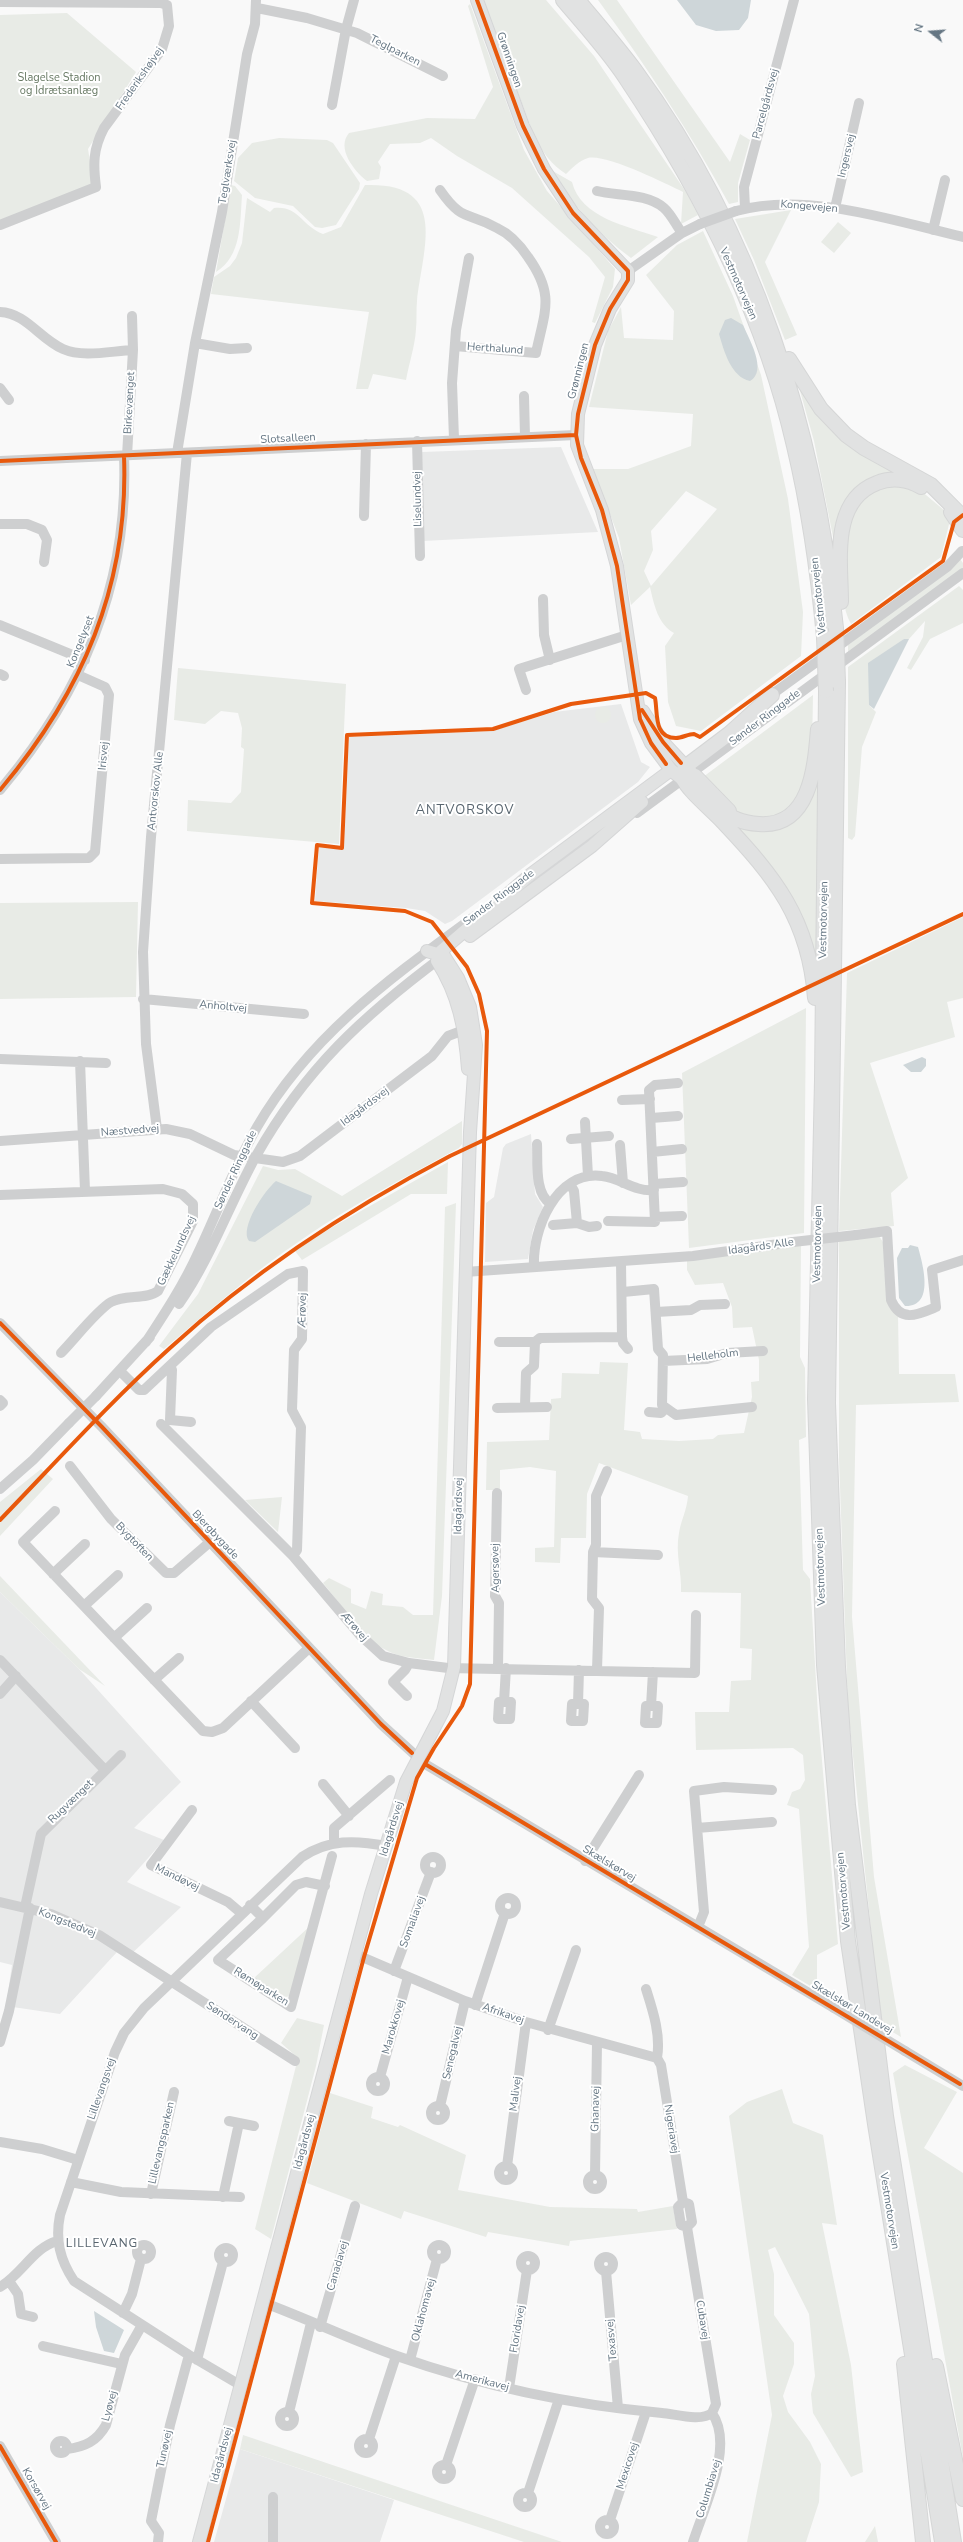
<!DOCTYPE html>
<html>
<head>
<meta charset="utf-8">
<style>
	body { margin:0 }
	#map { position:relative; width:963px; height:2542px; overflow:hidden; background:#f9f9f9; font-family:"Nunito Sans",sans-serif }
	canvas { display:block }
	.north { position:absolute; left:911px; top:12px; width:40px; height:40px; -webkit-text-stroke:3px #fff; paint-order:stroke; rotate:287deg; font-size:11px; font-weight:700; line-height:16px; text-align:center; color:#657683 }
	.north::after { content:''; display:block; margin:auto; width:14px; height:18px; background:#657683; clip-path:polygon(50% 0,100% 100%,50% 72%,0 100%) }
</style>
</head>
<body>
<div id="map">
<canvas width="963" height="2542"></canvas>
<div class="north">N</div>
</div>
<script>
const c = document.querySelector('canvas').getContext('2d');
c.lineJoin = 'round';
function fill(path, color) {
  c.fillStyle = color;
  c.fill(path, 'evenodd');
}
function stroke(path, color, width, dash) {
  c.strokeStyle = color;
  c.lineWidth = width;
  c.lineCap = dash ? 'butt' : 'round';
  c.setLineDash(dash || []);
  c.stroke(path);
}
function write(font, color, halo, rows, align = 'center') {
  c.font = font + ' "Nunito Sans",sans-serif';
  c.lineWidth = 4;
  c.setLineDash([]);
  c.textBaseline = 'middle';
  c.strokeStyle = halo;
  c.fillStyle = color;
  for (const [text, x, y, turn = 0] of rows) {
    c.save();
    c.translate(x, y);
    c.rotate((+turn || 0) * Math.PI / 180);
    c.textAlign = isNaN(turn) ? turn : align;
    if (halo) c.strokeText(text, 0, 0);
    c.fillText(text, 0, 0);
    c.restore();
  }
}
fill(new Path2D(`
	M561,447L598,532L423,541L422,452Z
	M621,704L641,762L650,767L638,782L452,921L445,924L425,911L406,908L315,901L319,847L344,849L349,737L492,731L554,712Z
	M531,1134L535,1194L543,1207L533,1230L528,1259L485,1262L486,1203L494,1197L503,1148L506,1144Z
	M0,1592L79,1669L181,1782L134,1828L164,1840L127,1882L181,1907L127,1958L117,1952L60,2014L6,2006L12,1965L0,1962Z
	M240,2449L394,2500L380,2542H214Z`), '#e8e9e9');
fill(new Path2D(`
	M483,0H546L594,56L688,195L698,215L681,224L683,192C664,183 607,154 588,158C579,161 573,167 566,174C551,164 544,154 535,138Z
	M598,0H617L730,162L740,134L750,140L738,183V202L729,204C690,132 646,66 598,0Z
	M470,4L524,150L547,191L615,269L613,287L595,323L592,322L605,277L589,257L512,188L457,156L431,138L420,143L390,144L378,162L381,167L379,179L367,181C354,171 336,148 349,133L427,118L475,119L493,87L468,6Z
	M67,13L136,72L88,149L94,186L0,223V15Z
	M279,138L327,140L333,143L360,183L359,189L336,225L322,228L315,227L293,206L255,198L234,181L238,158L252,143Z
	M551,170L572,182C581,218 627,226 658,237L631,258C598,234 573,205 551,170Z
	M231,185L235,186L242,195C240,222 242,256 216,272Z
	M365,185C450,182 423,247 417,301C416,310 417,320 416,329C415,346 409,363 406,380L373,374L368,389H356L369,312L211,294L214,277L230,266L236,258L242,243L247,198L270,212L274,208C298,205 302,226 323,234L341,227Z
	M791,210L765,262L797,335L785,340L754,260L735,219Z
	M838,222L851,233L834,253L821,242Z
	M703,231L733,296L761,375L788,499L803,612L801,656L701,731L676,726L668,702L665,646L674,633C658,624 654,605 650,587L631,605L619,538L593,469H628L691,446L693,414L589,407L608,331L621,307L624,338L673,340L674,311L646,275L677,245ZM686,491L717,509L651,586L644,571L653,550L651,531Z
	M797,380L809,400L909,477L870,481L834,542L814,441Z
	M888,483L920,490L951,516L941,557L851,624C834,594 847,536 854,504Z
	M960,559L963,563V570L848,652V645Z
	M959,586L963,590V623L930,639L911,670L907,668L923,637L925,621L909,639H904L869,705L876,712L862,747L855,836L852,840L848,838V667Z
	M178,668L346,684L339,844L187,831L188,800L231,803L241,792L244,749L241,747L242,728L238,713L221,711L205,724L174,720Z
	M813,695C812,734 816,810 766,818C756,819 742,817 733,812C722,804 712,788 703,777Z
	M595 715a8 8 0 1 1 16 0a8 8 0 1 1-16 0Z
	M819,759L816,962L729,820L789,821Z
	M138,902L136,997L0,999V903Z
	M963,917V998L947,1002L955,1037L870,1063L908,1178L891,1193L894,1226L839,1231L847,973Z
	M806,1008L804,1233L689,1248L682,1073Z
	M462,1121V1144L459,1148C406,1177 353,1204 304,1238C254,1271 209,1311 164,1349L159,1346L198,1294L263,1166L278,1170L295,1169L342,1196Z
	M448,1162L447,1194H411L302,1260L295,1251L329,1229Z
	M456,1203L442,1596L434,1660C418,1658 400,1658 386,1650C363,1639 340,1603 323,1583L329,1578L351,1589V1603L366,1609L371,1591L383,1594L382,1605L403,1607L413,1615H433L445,1207Z
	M879,1236L883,1242C885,1258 883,1307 898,1315L899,1374H955L959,1402L856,1405L852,1617L874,1877L901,2037L881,2025L848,1708L839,1459V1241Z
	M801,1245L800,1357L805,1368L806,1437L799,1440L803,1570L810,1579L818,1715L838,1944L817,1955V1990L792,1975L809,1947L799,1809L787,1805L792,1792L800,1789L805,1780L803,1755L793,1748L696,1750L695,1712H729L731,1681L751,1680L752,1649L740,1648L741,1593L681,1592C682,1573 675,1553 679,1533C681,1520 687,1510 688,1496L599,1463L587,1494L586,1538H561L560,1563L535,1562V1548L554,1547L556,1471L530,1467L500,1470V1490H486L487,1442L549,1440L551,1399L561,1398L562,1373L599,1374L600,1362L628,1363L624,1430L640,1432L642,1439L679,1441L713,1439L718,1435L744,1433L752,1397L751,1382L759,1381V1360L752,1327L733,1328L732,1307L723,1283L695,1285L687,1270V1260Z
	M41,1469L53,1479L0,1536V1502Z
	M282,1497L278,1532L245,1500Z
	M0,1576L105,1686L79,1669L0,1592Z
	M311,1925L290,1996L282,1998L253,1979Z
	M297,2018L324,2025L316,2066L271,2239L255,2229L298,2058L281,2043Z
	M905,2065L957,2092L924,2148L963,2173V2458L893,2073Z
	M782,2089L793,2123L823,2135L837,2225L822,2223L851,2365L863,2472L851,2477L813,2413L811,2394L815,2376L809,2314L775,2247L768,2250L774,2274V2315L794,2343V2364L783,2396L788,2412L810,2442L821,2464L819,2502L806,2542H747L772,2415L729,2116L747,2102Z
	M330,2093L373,2107L371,2118L398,2127L400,2125L466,2155L458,2190L550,2207L637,2209L638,2212L673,2206L677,2229L570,2241L569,2246L488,2232L486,2237L404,2211L401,2219L307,2183Z
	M243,2435L562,2542H524L240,2449Z
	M875,2526L878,2542H865Z`), '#e8ebe6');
fill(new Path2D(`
	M677,0H751L748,18L739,30L716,31L696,25Z
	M731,318L743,325C749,339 768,371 750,381C731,377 724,351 719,334L725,320Z
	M904,639H909L874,709L869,705L868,663Z
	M922,1057L926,1059V1066L921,1072H911L903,1065Z
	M276,1181L312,1196L310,1204L255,1242L249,1241C239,1228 265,1190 276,1181Z
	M910,1245L918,1247C923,1265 935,1307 905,1306L899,1298L897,1258L902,1248H908Z
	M94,2311L124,2330L114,2353L104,2351L96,2327Z`), '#ced6d9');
const major = new Path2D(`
	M477,0L523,126L544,169L573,213L628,271V280L610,309L595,345L578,414L577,445L602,510L617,566L640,719L651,743L671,770L682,779
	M643,711L663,742L692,773
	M470,936L592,846L642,802
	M468,1069C465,1029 459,995 437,961L439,953L531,874L671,770
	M199,2542L371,1894L406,1782L443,1711L454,1667L470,1132L476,1045L470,1007L458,978L444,956L427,951`);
const highway = new Path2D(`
	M563,0C584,25 607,50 625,77C700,189 764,314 794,446C809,509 818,573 824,637
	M578,0C597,23 617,46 635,70C754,233 816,429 836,628
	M789,359L821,409L846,435L864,448L931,485L963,517
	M951,512L963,530
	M841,602C841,562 830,501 877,483C891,477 908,479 921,487
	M838,682L828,1403L838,1667L848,1805L886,2116L954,2542
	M826,691L822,1080L815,1399L824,1665L848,1941L875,2124L942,2542
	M772,695L730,733L685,767L682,777C688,791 712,810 723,822C775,877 809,919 815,998
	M695,776L729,811
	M718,807C729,818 743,823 759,824C811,828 815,765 818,729
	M904,2364L923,2542
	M936,2366L963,2499`);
stroke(major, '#d5d6d7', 14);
stroke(highway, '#d5d6d6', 16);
stroke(new Path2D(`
	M0,2L161,3L167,5L169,26L162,49L104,128C93,149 93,164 96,187L0,225
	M257,8L307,18L357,33L443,76
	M332,105L346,29L354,0
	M440,190C463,223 467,211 497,228C510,234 520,245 528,257C555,295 545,310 536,353L455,346
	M597,191C617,196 647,193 664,208C671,214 676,225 682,233
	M745,208L744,187L794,0
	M835,208L859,103
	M736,211C807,191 894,221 963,237
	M933,230L945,180
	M628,271L682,233L700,224
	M0,312C26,313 40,339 63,349C83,358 111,351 133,350
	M195,343L230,349L247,348
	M0,388L9,400
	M524,396L525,437
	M454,439L452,383L456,330L469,258
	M417,441L420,556
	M177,453L195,343L222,212L247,54L255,24L256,0
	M127,456L133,350L132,316
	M0,461L576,435
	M364,516L366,444
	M0,524H27L42,530L47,540L44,562
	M543,599L544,635L550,660
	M0,625L85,660
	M0,674L4,676
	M526,690L519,669L627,635
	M767,698L947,567L962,551
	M0,790C82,693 129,585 124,456
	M637,813L963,573
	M0,859L89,858L95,852L109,695L105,687L78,675
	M143,999L304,1014
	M0,1059L106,1063
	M80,1061L85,1191
	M622,1100L650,1099
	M651,1118L678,1116
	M585,1122L588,1176
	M157,1129L146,1044L143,952L151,837L187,453
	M571,1139L609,1136
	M0,1141L166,1129L190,1134L234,1155L283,1162L300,1156L432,1056L448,1036L464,1030
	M537,1144C538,1162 534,1194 551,1204
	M620,1145L623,1183
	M652,1152L682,1149
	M570,1184L574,1191L577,1223
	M654,1184L683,1182
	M0,1195L163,1189L182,1194L193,1204V1221L158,1291C146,1300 125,1294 111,1302C97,1310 74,1340 61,1353
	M655,1217L682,1216
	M608,1221L655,1222L649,1090L655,1085L678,1083
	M553,1225L577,1223L589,1227L597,1226
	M856,1235L887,1231L891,1300C901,1323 917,1315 936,1307L932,1270L963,1260
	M621,1262L622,1337L623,1343L628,1349
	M534,1267C532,1230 556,1170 602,1176C621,1178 634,1192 654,1190
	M465,1272L693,1256L793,1242
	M623,1292L654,1289L658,1349L663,1355L662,1405L676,1415L752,1407
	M179,1304C211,1258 229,1205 256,1156C305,1069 363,1016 442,957
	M656,1312L691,1310L700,1305L725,1304
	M0,1323L102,1427L381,1724L425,1764L834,2008
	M146,1342C165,1313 184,1284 198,1253C218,1211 234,1167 257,1127C310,1035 392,977 475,916
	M499,1342H535
	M663,1361L707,1359L727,1353L763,1351
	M170,1366L172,1370L170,1420L191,1422
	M120,1371L139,1390H144L211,1327L288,1274L303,1271L302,1339L294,1350L292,1410L301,1427L297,1550L293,1556
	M96,1396L150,1337
	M0,1400L3,1403L0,1406
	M525,1406L526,1373L534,1366L535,1342L540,1338L622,1337
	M497,1408L547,1407
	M649,1412L661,1413L666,1408
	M161,1424L293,1556L360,1635L383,1656L409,1663L448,1668L695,1673L696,1615
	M70,1466L111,1519L166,1573H174L210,1542
	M0,1489L33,1460L69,1423
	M497,1493L495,1596L499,1603L498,1668
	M55,1511L23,1542L203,1731L212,1732L223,1728L309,1648
	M593,1552L658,1555
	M53,1574L85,1544
	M84,1606L118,1575
	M114,1638L147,1608
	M0,1660L105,1770
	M597,1670L599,1608L592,1599L593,1552L596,1545V1496L607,1471
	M154,1680L179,1658
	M0,1694L16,1676
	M407,1696L393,1682L405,1670L409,1663
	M251,1701L295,1748
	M504,1702H511L510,1719H498L499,1702H504L506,1668
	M578,1704H584L583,1721H571L572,1704H578L579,1670
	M651,1706H658L657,1723H645L646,1706H651L653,1672
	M323,1784L349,1816
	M192,1810L151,1865L228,1902L241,1913
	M697,1828L772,1822
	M334,1843V1828L390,1780
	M425 1865a8 8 0 1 1 16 0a8 8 0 1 1-16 0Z
	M585,1861L639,1775
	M500 1906a8 8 0 1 1 16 0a8 8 0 1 1-16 0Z
	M0,1902L51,1914L99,1935L295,2061
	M250,1905L263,1918L218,1960L291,2007L332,1856
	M25,1907L41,1834L121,1755
	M263,1918L296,1885L306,1882L325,1886
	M698,1927L704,1912L694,1791L724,1787L772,1790
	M355,1954L465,2001L526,2022L657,2058
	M394,1971L431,1872
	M646,1989C653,2011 661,2035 657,2058
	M475,2005L505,1913
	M548,2030L576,1950
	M0,2042L9,2011L30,1908
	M905,2051L963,2086
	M657,2058L661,2065L683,2202
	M380,2077L408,1977
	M371 2084a7 7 0 1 1 14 0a7 7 0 1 1-14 0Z
	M431 2113a7 7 0 1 1 14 0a7 7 0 1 1-14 0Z
	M440,2106L465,2001
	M229,2121L254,2126
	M0,2142L42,2149L78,2160
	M499 2173a7 7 0 1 1 14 0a7 7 0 1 1-14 0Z
	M507,2166L526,2022
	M588 2182a7 7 0 1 1 14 0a7 7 0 1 1-14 0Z
	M595,2175L597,2043
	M71,2182L121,2192L240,2197
	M151,2194L174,2092
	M223,2197L239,2123
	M683,2202L689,2204L692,2222L687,2227L681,2225L678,2207Z
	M687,2227L716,2404L712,2413
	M137 2252a7 7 0 1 1 14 0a7 7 0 1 1-14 0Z
	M432 2252a7 7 0 1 1 14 0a7 7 0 1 1-14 0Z
	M219 2255a7 7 0 1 1 14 0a7 7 0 1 1-14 0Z
	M521 2263a7 7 0 1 1 14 0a7 7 0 1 1-14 0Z
	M599 2264a7 7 0 1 1 14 0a7 7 0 1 1-14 0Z
	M606,2271L618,2408
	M9,2281L18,2294L21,2314L33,2317
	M0,2287C22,2274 33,2248 57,2241
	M262,2302C308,2319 351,2340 397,2356C482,2386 573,2405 662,2413C675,2414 701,2422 712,2413
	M123,2313L132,2294L141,2259
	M320,2327L355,2206
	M43,2346L122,2364
	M197,2360L223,2262
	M410,2360L437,2259
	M240,2385L189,2355L74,2281C60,2260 55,2240 60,2215L115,2052L124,2033L144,2008L302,1857C329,1839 355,1840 387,1846
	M509,2388L527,2270
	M280 2419a7 7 0 1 1 14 0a7 7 0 1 1-14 0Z
	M289,2412L311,2323
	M359 2446a7 7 0 1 1 14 0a7 7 0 1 1-14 0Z
	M369,2439L396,2356
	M55 2447a6 6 0 1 1 12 0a6 6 0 1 1-12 0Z
	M0,2446L56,2542
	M67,2449C85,2447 97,2441 106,2425L125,2355L142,2325
	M437 2472a7 7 0 1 1 14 0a7 7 0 1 1-14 0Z
	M446,2465L475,2379
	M518 2500a7 7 0 1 1 14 0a7 7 0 1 1-14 0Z
	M528,2493L559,2399
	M600 2527a7 7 0 1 1 14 0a7 7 0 1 1-14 0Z
	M610,2520L646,2412
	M158,2542L159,2533L151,2521L170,2425L189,2355
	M273,2542V2497
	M693,2542C704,2507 735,2446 712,2413`), '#cecfd0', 10);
stroke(major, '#e1e2e2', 12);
stroke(highway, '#e1e2e2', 14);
const highwayBridge = new Path2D(`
	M836,628L838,682
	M824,637L826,691`);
stroke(highwayBridge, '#d5d6d6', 16, []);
stroke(new Path2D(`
	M700,224L736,211
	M793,1242L856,1235
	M69,1423L96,1396
	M834,2008L905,2051`), '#cecfd0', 10);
stroke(highwayBridge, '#e1e2e2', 14);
stroke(new Path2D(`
	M477,0L523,126L544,169L573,213L628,271V280L610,309L595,345L578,414L576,435L581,458L602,510L617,566L640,719L651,743L666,764
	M0,461L576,435
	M642,710L663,742L681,763
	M0,790C82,693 129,585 124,456
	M0,1323L102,1427L381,1724L412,1753
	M0,1520C56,1462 110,1402 170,1348C254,1271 349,1209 450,1156L963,914
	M425,1764L960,2084
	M0,2446L56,2542
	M208,2542L364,1957L417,1778L434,1748L462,1706L470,1684L487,1031L479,994L467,967L432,922L405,911L312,903L317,845L342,848L347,735L493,729L571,704L646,693L655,698C658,712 653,738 676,738C682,738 688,734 694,734L700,737L943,561L954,522L963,515`), '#e8590c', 4);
write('11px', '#657683', '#fff', [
	["Teglparken",395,51,27],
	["Grønningen",509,60,71],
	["Frederikshøjvej",140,79,-55],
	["Parcelgårdsvej",766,104,-75],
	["Ingersvej",847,156,-77],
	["Teglværksvej",228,172,-81],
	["Kongevejen",809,207,5],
	["Vestmotorvejen",738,284,66],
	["Herthalund",495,349,4],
	["Grønningen",579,371,-76],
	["Birkevænget",130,403,-87],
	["Slotsalleen",288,439,-3],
	["Liselundvej",418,499,-91],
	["Vestmotorvejen",819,596,-96],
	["Kongelyset",81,642,-68],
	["Sønder Ringgade",765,718,-37],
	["Irisvej",104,756,-85],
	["Antvorskov Alle",156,791,-84],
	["Sønder Ringgade",499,898,-37],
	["Vestmotorvejen",824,920,-89],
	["Anholtvej",223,1007,5],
	["Idagårdsvej",365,1107,-37],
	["Næstvedvej",130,1131,-4],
	["Sønder Ringgade",236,1170,-65],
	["Vestmotorvejen",818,1244,-89],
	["Idagårds Alle",761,1247,-8],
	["Gækkelundsvej",177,1251,-65],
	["Ærøvej",303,1310,-89],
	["Helleholm",713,1356,-7],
	["Idagårdsvej",459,1506,-89],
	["Bjergbygade",215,1535,47],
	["Bygtoften",134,1542,46],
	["Vestmotorvejen",821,1567,-92],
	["Agersøvej",496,1568,-91],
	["Ærøvej",354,1627,49],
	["Rugvænget",71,1802,-44],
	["Idagårdsvej",392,1829,-73],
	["Skælskørvej",609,1864,31],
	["Mandøvej",177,1878,26],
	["Vestmotorvejen",844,1891,-95],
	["Somaliavej",413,1922,-70],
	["Kongstedvej",67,1923,22],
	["Rømøparken",261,1987,32],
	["Skælskør Landevej",852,2008,31],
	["Afrikavej",503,2014,19],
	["Søndervang",232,2021,33],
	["Marokkovej",394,2027,-74],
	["Senegalvej",453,2053,-77],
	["Lillevangsvej",102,2089,-71],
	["Malivej",516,2094,-83],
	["Ghanavej",596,2109,-89],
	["Nigeriavej",671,2129,81],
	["Idagårdsvej",305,2142,-75],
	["Lillevangsparken",162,2143,-77],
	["Vestmotorvejen",889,2211,81],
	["Canadavej",338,2266,-74],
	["Oklahomavej",424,2310,-75],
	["Cubavej",702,2320,81],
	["Floridavej",518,2329,-81],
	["Texasvej",612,2340,-95],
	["Amerikavej",482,2381,15],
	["Lyøvej",110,2406,-75],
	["Tunøvej",165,2449,-78],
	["Idagårdsvej",222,2455,-75],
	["Mexicovej",628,2466,-72],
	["Korsørvej",36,2489,60],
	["Columbiavej",709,2489,-73]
]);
write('11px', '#687a64', '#fff', [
	["Slagelse Stadion",59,78],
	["og Idrætsanlæg",59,91]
]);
c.letterSpacing = '1px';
write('12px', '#57646e', '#fff', [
	["LILLEVANG",102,2244]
]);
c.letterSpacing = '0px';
c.letterSpacing = '1px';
write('13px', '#57646e', '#fff', [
	["ANTVORSKOV",465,811]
]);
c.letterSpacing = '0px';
</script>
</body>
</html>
